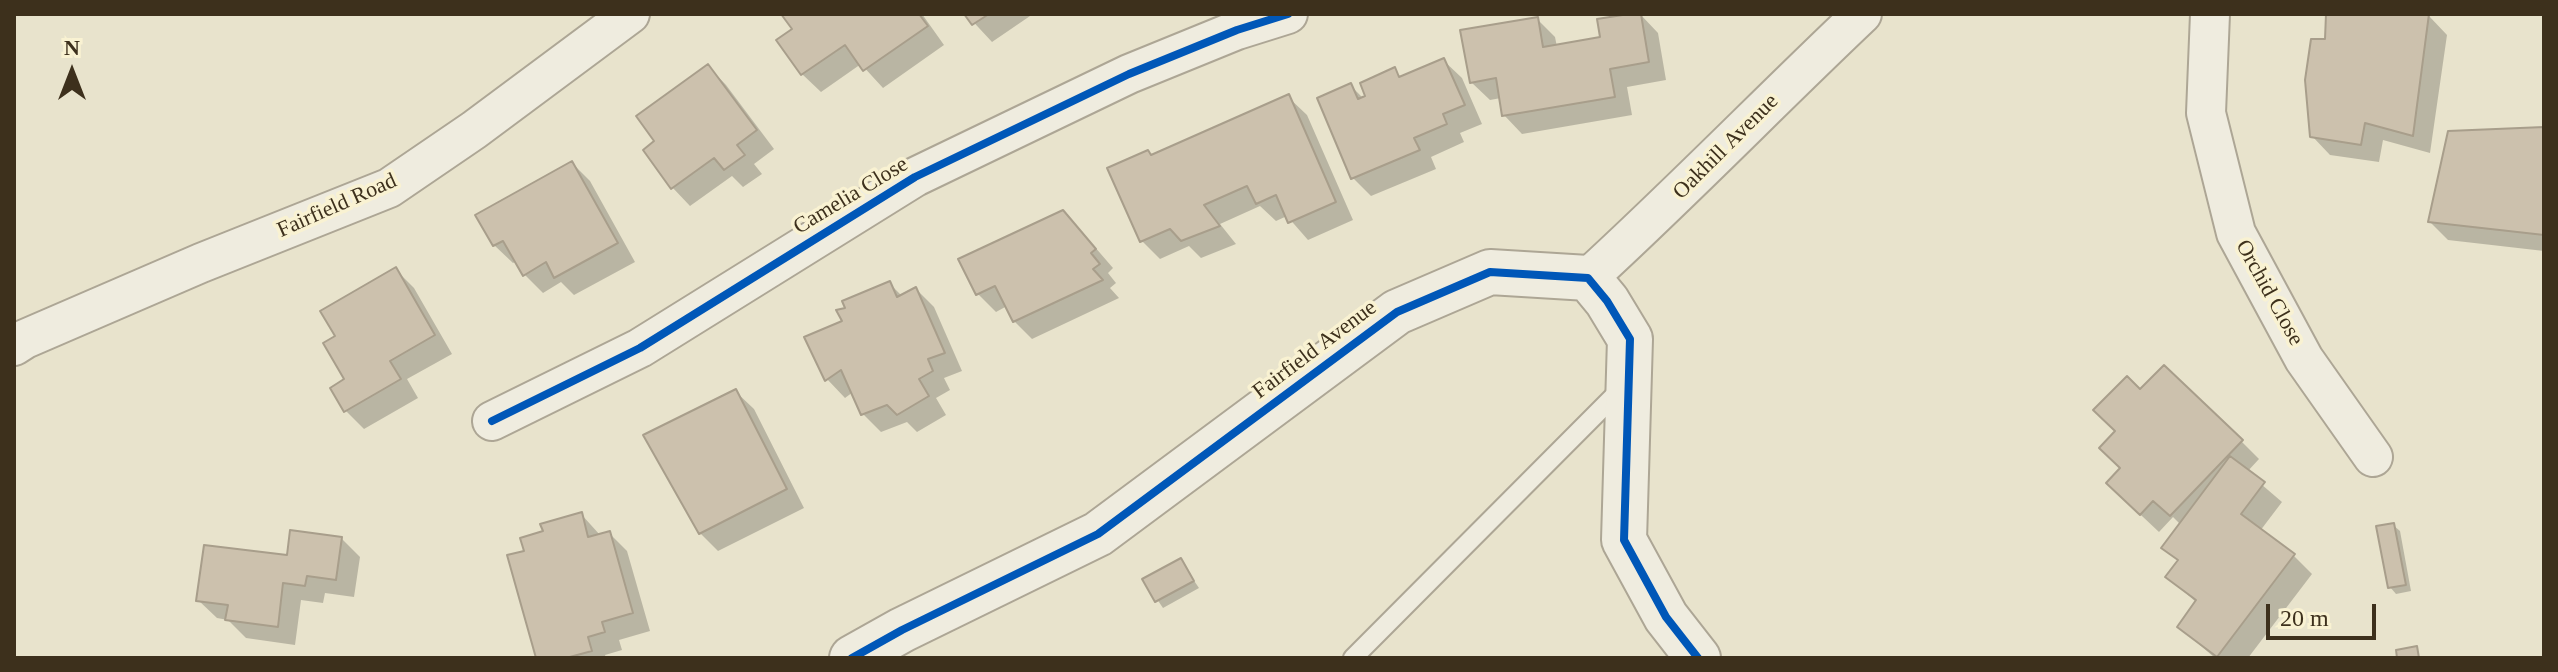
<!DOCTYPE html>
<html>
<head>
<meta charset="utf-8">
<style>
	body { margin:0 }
	#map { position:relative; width:2558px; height:672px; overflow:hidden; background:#e8e3cc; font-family:Georgia,serif }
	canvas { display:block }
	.frame { position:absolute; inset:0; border:16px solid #3d301c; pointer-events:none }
	.north { position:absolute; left:32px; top:32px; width:80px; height:80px; -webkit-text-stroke:6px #f9f2d2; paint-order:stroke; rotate:0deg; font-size:22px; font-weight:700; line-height:32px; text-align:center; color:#3d301c }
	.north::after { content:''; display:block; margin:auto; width:28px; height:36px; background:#3d301c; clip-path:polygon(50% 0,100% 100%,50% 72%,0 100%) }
	.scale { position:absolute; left:2266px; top:604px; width:110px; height:36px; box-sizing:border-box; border:4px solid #3d301c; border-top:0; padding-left:10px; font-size:24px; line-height:28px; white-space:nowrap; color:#3d301c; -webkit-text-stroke:6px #f9f2d2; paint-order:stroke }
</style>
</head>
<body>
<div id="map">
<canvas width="2558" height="672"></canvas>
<div class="frame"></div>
<div class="north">N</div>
<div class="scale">20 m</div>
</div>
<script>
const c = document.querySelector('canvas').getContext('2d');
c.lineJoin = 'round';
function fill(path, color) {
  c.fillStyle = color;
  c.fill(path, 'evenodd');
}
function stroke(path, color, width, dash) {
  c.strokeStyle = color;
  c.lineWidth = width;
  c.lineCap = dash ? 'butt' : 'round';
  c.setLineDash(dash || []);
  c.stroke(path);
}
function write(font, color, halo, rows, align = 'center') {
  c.font = font + ' Georgia,serif';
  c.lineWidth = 7;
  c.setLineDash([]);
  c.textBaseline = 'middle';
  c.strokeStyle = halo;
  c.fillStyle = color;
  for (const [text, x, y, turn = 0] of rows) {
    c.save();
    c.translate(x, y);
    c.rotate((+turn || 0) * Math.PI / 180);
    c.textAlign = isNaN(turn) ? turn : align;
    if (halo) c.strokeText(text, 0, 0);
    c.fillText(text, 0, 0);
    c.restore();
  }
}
fill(new Path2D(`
	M783,14H922L944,45L883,88L861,64L821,92L802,74L779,41L794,30Z
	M966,14H1033L992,42Z
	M1640,14L1658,33L1666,80L1627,87L1632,115L1522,134L1504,115L1501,98L1490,100L1471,82L1537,19L1555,37L1557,47L1603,39Z
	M2328,14L2429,16L2447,35L2430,153L2383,140L2379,162L2330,155L2312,136L2327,41Z
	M1443,60L1462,78L1482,124L1460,133L1464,142L1431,157L1436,169L1371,196L1353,178L1351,86L1364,99L1394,70L1402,78Z
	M708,66L726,85L774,149L754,164L762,174L743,187L732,176L690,206L672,187Z
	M1288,97L1307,115L1353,220L1308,240L1287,216L1276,221L1260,206L1220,224L1236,244L1201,258L1189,246L1160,259L1142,241L1152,157Z
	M2544,129V251L2448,240L2430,222Z
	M572,163L590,181L635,262L574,295L561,282L543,293L525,275L517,261L513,263L494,245Z
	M1081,231L1113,268L1108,273L1116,283L1110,288L1119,298L1032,339L1014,321L1007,306L996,312L978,294Z
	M396,270L414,288L452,354L407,379L418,398L364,429L346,411L333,389L347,380L337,337Z
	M890,284L902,296L916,289L934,307L962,371L944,378L950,390L936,398L946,415L917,432L907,422L881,432L863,414L853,392L845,398L827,379L845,322Z
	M735,391L754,409L804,508L718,551L700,533Z
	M2140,392L2241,441L2259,459L2247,472L2282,502L2260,531L2294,556L2312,574L2248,658H2215L2179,627L2197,603L2168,577L2179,562L2164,547L2181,525L2173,517L2159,532L2126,501L2118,431Z
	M581,514L600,535L609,533L627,551L650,631L619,640L622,650L605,655L606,658H538L526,552L545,532Z
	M2393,525L2400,531L2411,591L2396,594L2390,587Z
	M341,538L360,557L354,597L325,593L323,603L301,600L295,645L246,638L228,620L217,618L198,600L289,558Z
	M1180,560L1199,588L1163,608L1144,580Z`), '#0003');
const building = new Path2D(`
	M781,14H919L928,26L863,71L845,45L801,75L776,40L792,29Z
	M964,14H989L972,25Z
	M1629,14H1641L1649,62L1610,69L1615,97L1502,116L1496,78L1470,83L1460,30L1538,17L1543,47L1600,37L1597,19Z
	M2326,14H2429L2413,136L2365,123L2361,145L2310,137L2305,80L2311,39H2325Z
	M1444,58L1465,105L1443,114L1447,124L1414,138L1420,150L1351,179L1317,98L1351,83L1358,99L1365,96L1360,83L1395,67L1399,77Z
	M708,64L757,130L737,145L745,155L724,170L714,158L671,189L643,150L654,141L636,116Z
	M1289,94L1336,202L1288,223L1276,195L1256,204L1247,186L1204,205L1220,226L1181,241L1170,229L1140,242L1107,168L1148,150L1151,155Z
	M2544,127V235L2428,222L2448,131Z
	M572,161L618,243L554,278L546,262L523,276L503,241L493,246L475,215Z
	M1063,210L1096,249L1091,253L1100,264L1093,269L1103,280L1013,322L995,286L976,295L958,259Z
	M396,267L435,335L390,361L401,379L344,412L330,388L344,379L323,343L335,336L320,311Z
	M890,281L897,297L916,287L945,353L928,359L933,371L919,379L929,396L897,415L887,405L861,415L841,370L825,381L804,337L842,321L836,310L845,308L842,301Z
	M2164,365L2243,440L2170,516L2153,501L2140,515L2106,483L2120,468L2099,448L2115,431L2093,410L2127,376L2140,389Z
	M736,389L787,489L699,534L643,435Z
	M2230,456L2265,482L2241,514L2295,554L2217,657L2177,627L2196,600L2165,577L2178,560L2161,548Z
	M582,512L588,537L610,531L633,613L602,622L605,632L588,637L592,651L566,658H536L507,555L524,551L520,538L543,531L540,524Z
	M2394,523L2406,585L2388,588L2376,526Z
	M290,530L342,537L336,580L307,576L305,586L283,583L278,627L225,620L228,605L196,601L204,545L287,555Z
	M1181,558L1194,581L1155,602L1142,579Z
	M2417,646L2419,658H2397L2396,650Z`);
fill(building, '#ccc1ad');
stroke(building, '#a89e8b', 2);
const service = new Path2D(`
	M1353,658L1622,388`);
const minor = new Path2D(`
	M2210,14L2206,113L2236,233L2304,359L2373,457
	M1588,278C1682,192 1770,101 1862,14
	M14,346L25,339L201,263L389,188L474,130L630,14
	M492,421L640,348L915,177L1129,74L1237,30L1288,14`);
const tertiary = new Path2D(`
	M852,658L902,630L1098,534L1397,312L1490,272L1588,278L1607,301L1630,339L1624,540L1666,617L1698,658`);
stroke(service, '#ada695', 22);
stroke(minor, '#ada695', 42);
stroke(tertiary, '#ada695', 48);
stroke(service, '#efecdf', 18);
stroke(minor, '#efecdf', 38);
stroke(tertiary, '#efecdf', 44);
stroke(new Path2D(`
	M492,421L640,348L915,177L1129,74L1237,30L1288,14
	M852,658L902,630L1098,534L1397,312L1490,272L1588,278L1607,301L1630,339L1624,540L1666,617L1698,658`), '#0057b8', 8);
write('22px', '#3d301c', '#f9f2d2', [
	["Oakhill Avenue",1726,147,-45],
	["Camelia Close",851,196,-31],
	["Fairfield Road",337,206,-24],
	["Orchid Close",2269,293,61],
	["Fairfield Avenue",1315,350,-37]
]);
</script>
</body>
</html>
